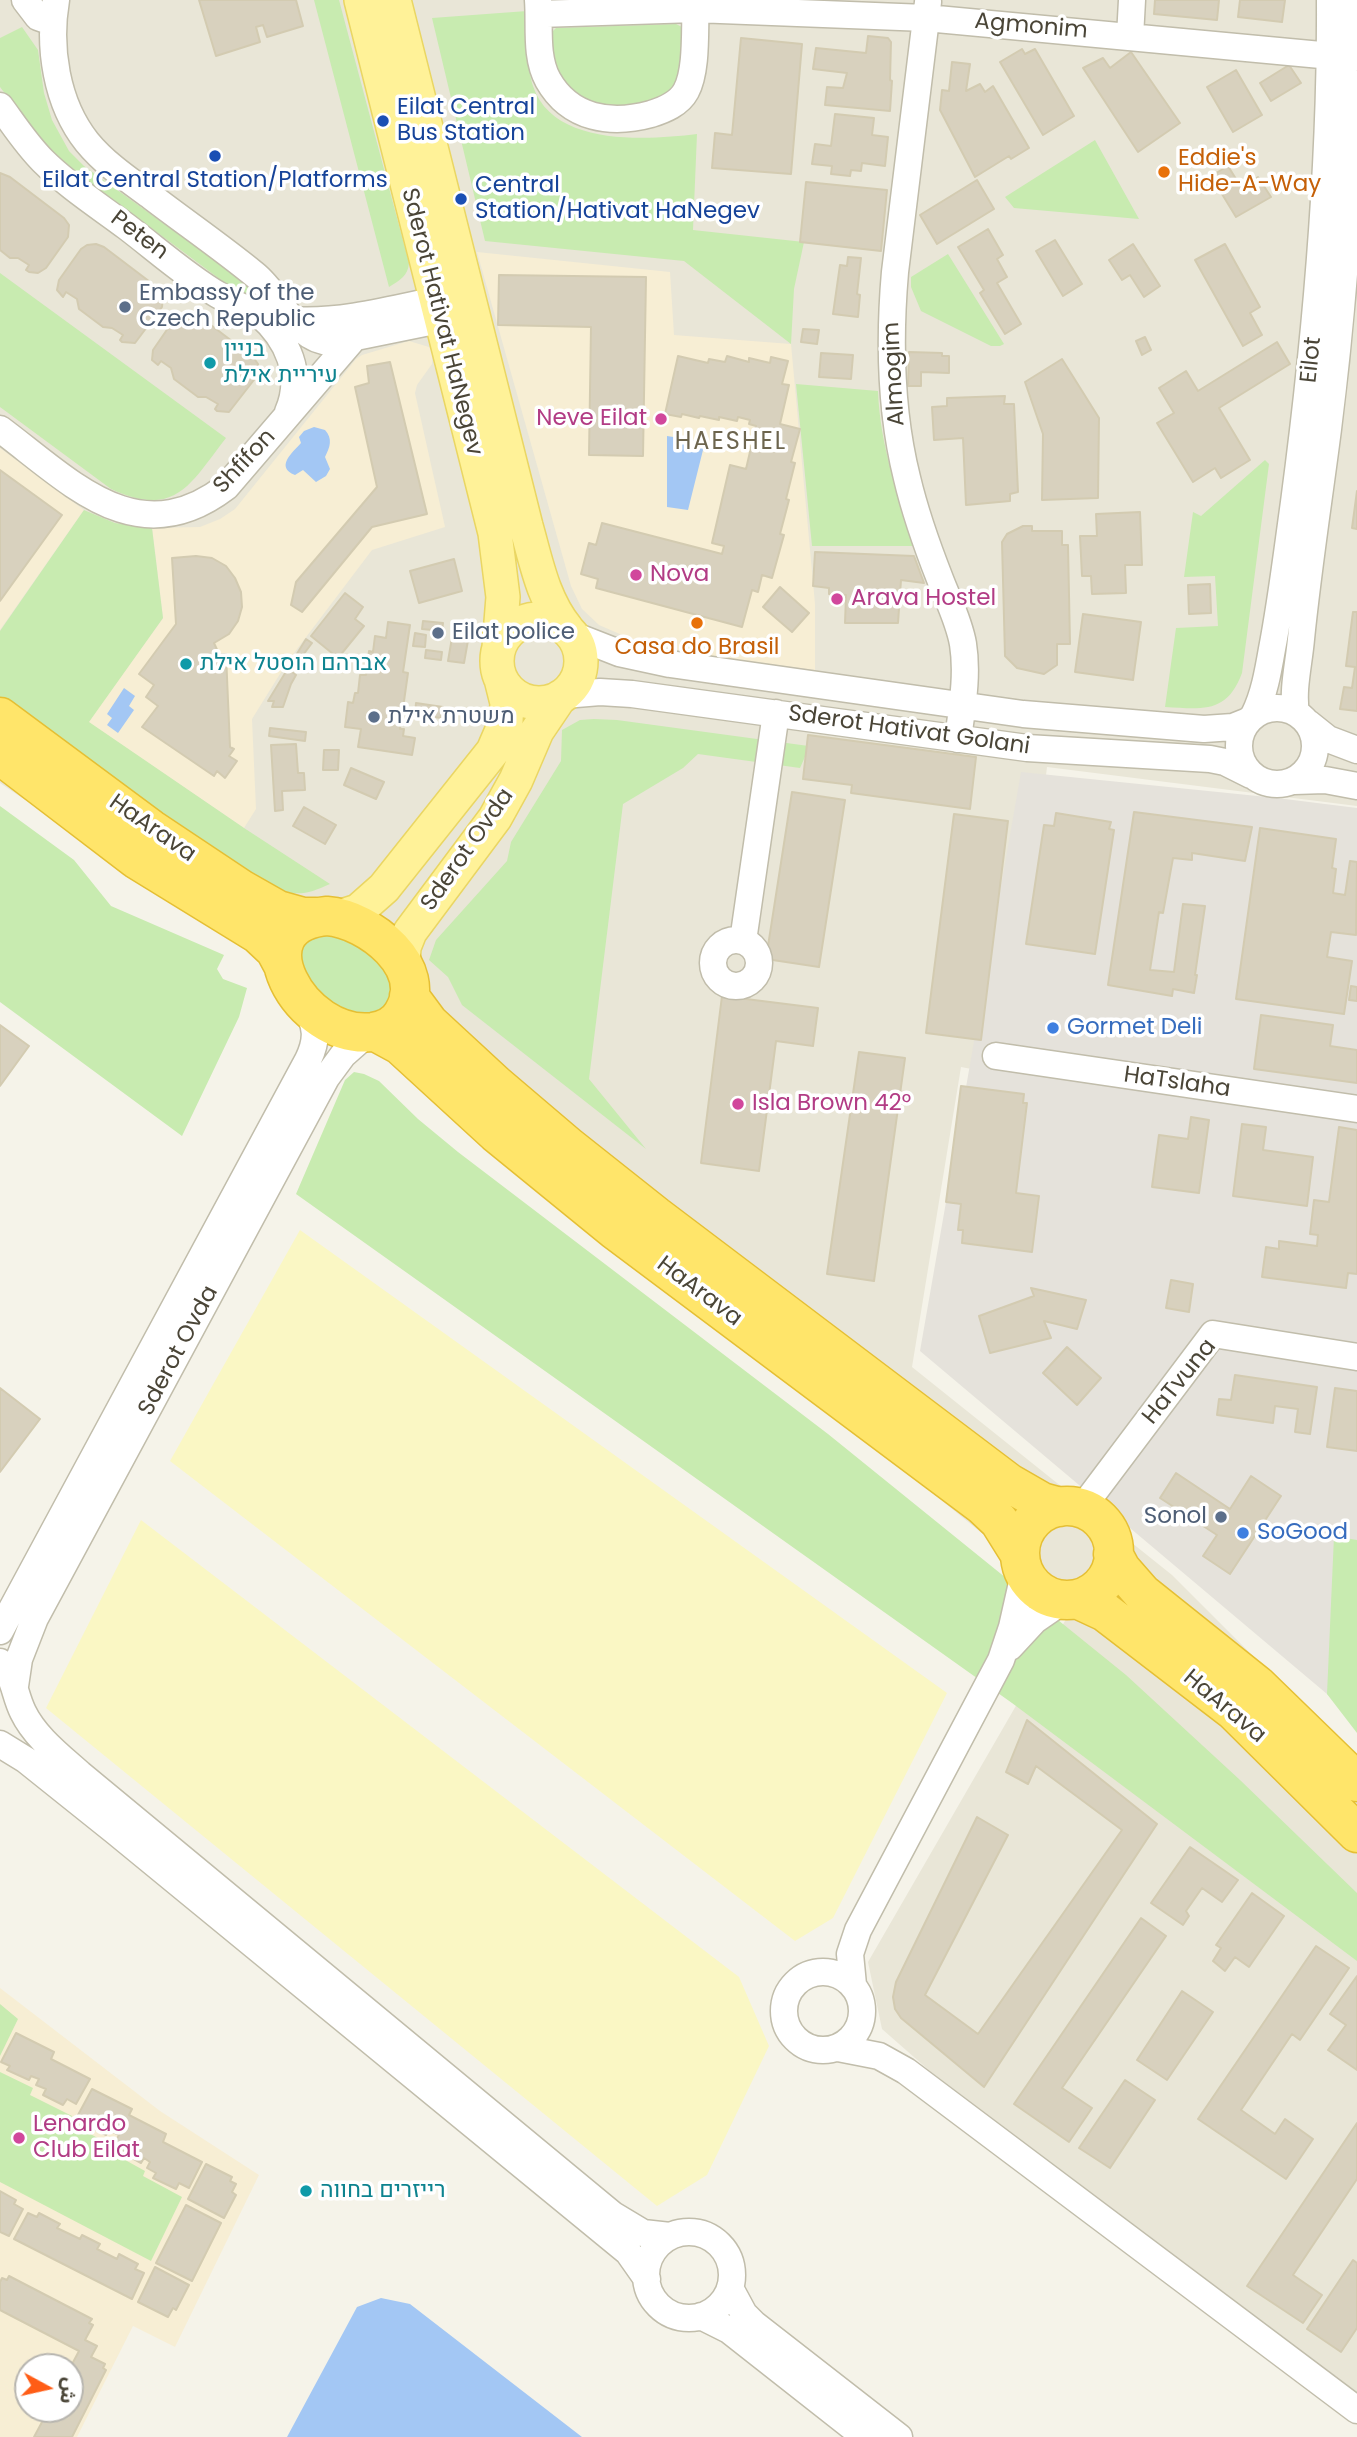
<!DOCTYPE html>
<meta charset="utf-8">
<style>
body{margin:0}
#map{position:relative;width:1357px;height:2437px;overflow:hidden;background:#f5f3e9;font-family:Poppins,"Noto Sans Arabic",sans-serif}
canvas{display:block}
.north{position:absolute;left:14px;top:2353px;width:70px;height:70px;box-sizing:border-box;background:#fff;border:2px solid #b7b5af;border-radius:50%;rotate:98deg;font-size:19px;font-weight:700;line-height:28px;text-align:center;color:#4a4537}
.north::after{content:'';display:block;margin:auto;width:24px;height:32px;background:#ff5d16;clip-path:polygon(50% 0,100% 100%,50% 72%,0 100%)}
</style>
<div id="map">
<canvas width="1357" height="2437"></canvas>
<div class="north">ش</div>
</div>
<script>
const c = document.querySelector('canvas').getContext('2d');
c.lineJoin = 'round';
function fill(path, color) { c.fillStyle = color; c.fill(path, 'evenodd'); }
function stroke(path, color, width, dash) { c.strokeStyle = color; c.lineWidth = width; c.lineCap = dash ? 'butt' : 'round'; c.setLineDash(dash || []); c.stroke(path); }
function write(font, color, halo, rows, align = 'center') {
  c.font = font + ' Poppins,Heebo,sans-serif'; c.lineWidth = 7; c.setLineDash([]); c.textBaseline = 'middle'; c.strokeStyle = halo; c.fillStyle = color; for (const [text, x, y, turn = 0] of rows) {
    c.save(); c.translate(x, y); c.rotate((+turn || 0) * Math.PI / 180); c.textAlign = isNaN(turn) ? turn : align; if (halo) c.strokeText(text, 0, 0); c.fillText(text, 0, 0); c.restore();
  }
}
fill(new Path2D(`
 M0,0H1357V806L1047,767L1009,1076L961,1067L912,1367L1172,1575L1357,1760V2392L931,2072L882,2029L868,1962L1073,1607L380,1045L264,964L255,955L0,783Z`), '#e9e6d7');
fill(new Path2D(`
 M477,252L670,272L674,335L791,344L815,604V670L693,654L629,638L599,625L582,609L571,586Z
 M409,341L429,347L433,352L432,364L417,385L415,393L445,527L372,550L288,661L252,719L256,809L244,828L88,722L163,618L152,528L200,527L220,519L235,509L356,359L362,355Z
 M0,448L84,510L0,630Z
 M0,1988L160,2111L259,2175L175,2347L133,2326L77,2437H0ZM28,2367H70V2409H28Z`), '#f7eed4');
fill(new Path2D(`
 M1021,772L1277,798L1357,808V1724L1327,1694L920,1351Z`), '#e5e2db');
fill(new Path2D(`
 M314,0H339L409,263C408,276 400,280 389,287Z
 M527,11C528,31 527,69 533,86C553,147 647,140 697,134L693,230L804,242L794,289L791,344L684,261L485,241L432,18Z
 M676,24L682,27L685,33C683,44 684,72 679,81C674,91 657,98 647,101C635,105 619,110 605,108C568,103 549,66 552,32L556,28Z
 M22,27L38,50L44,93L52,120L69,151L84,166L253,288L263,300L248,297L233,289L56,157L37,136L0,87V38Z
 M1095,140L1139,219L1014,208L1005,197Z
 M948,254L1004,344L1000,346H991L921,311L911,287V277Z
 M0,273L226,438C190,484 176,519 111,489L0,407Z
 M796,384L878,391C880,446 898,495 915,546H812Z
 M1265,460L1269,464L1242,673C1227,714 1202,709 1165,707L1176,628L1218,626L1215,576L1184,577L1193,512L1201,516Z
 M84,510L115,523L152,528L163,618L89,722L244,828L330,884C306,895 295,897 271,886L112,782L0,698V631Z
 M594,719L617,720L816,747L808,750L800,768L698,754L683,768L623,804L589,1079L646,1149L462,1005L448,977L429,960L436,940L507,861L511,842L561,761L562,730L580,720Z
 M0,806L74,860L111,906L224,955L217,969L223,979L247,988L239,1017L182,1136L0,1002Z
 M347,932L395,978L387,1013L344,1017L296,971L304,936Z
 M354,1072L364,1074L379,1081L418,1119L458,1152L828,1434L1126,1675L1240,1780L1357,1893V1961L1012,1703L296,1194L345,1080Z
 M1334,1536L1357,1540V1733L1327,1694Z
 M0,2004L18,2019L0,2056Z
 M0,2072L33,2088L30,2095L72,2116L69,2122L103,2141L100,2146L145,2171L143,2176L182,2197L151,2261L0,2182Z`), '#c8ebb0');
fill(new Path2D(`
 M300,1230L947,1693L833,1918L795,1941L170,1461Z
 M141,1520L739,1977L769,2046L707,2175L657,2206L46,1708Z`), '#faf7c4');
fill(new Path2D(`
 M314,427L325,430C333,439 330,447 325,457L330,469L326,476L316,482L303,470L295,475C275,467 292,453 301,443L299,437L304,431Z
 M667,436L705,442L688,510L667,507Z
 M124,688L135,696L129,706L134,710L118,733L107,725L112,718L107,714Z
 M381,2298L410,2304L582,2437H287L357,2307Z`), '#a3c7f4');
const building = new Path2D(`
 M199,0H296L303,26L267,37L263,25L256,27L260,42L216,56Z
 M1155,0H1219L1217,20L1154,14Z
 M1240,0H1285L1282,22L1238,17Z
 M868,36L888,38L891,42L890,80L892,81L890,111L825,105L827,87L843,88L847,73L813,69L816,48L866,53Z
 M741,38L802,44L791,174L712,168L715,133L732,135Z
 M1022,49L1025,54L1035,49L1074,116L1043,135L1000,62Z
 M1131,52L1180,123L1138,152L1083,68L1103,58L1110,68Z
 M952,62L970,64L966,91L980,84L985,92L993,86L1029,148L1011,159L1009,156L975,177L940,110L942,90L949,91Z
 M1289,65L1301,83L1271,101L1260,83Z
 M1236,70L1262,115L1233,132L1207,87Z
 M835,114L874,118L872,135L888,137L885,166L862,163L861,171L851,170L850,176L831,174L832,166L812,164L815,144L831,146Z
 M1228,166L1241,187L1258,177L1271,197L1236,217L1211,176Z
 M0,173L10,177L64,218L69,225L68,237L46,268L38,273L29,272L26,270L29,265L18,258H10L0,250Z
 M977,180L994,209L937,244L920,215Z
 M806,182L887,190L881,251L800,242Z
 M988,229L1003,255L997,259L1007,277L997,283L1021,324L1005,334L980,293L984,290L958,247Z
 M1055,240L1082,284L1063,296L1036,251Z
 M96,244L104,247L158,288L163,295L162,307L135,343L122,342L120,340L123,335L112,328L103,327L79,309L77,299L66,292L63,297L57,290L59,280L81,249L87,245Z
 M1133,244L1160,286L1144,297L1130,275L1122,280L1109,260Z
 M1225,244L1260,307L1250,313L1262,335L1243,346L1195,260Z
 M848,257L861,258L857,294L860,295L858,317L833,314L840,265L847,266Z
 M499,275L646,277L643,456L589,455L591,327L498,325Z
 M190,313L199,316L253,357L258,364L257,376L229,412L217,411L215,409L218,404L206,397H198L174,379L171,368L161,361L158,365L152,360L153,350L175,318L182,314Z
 M803,329L819,330L817,344L801,342Z
 M1145,337L1151,350L1142,355L1136,341Z
 M1277,342L1290,364L1219,408L1250,460L1221,478L1215,468L1193,482L1157,423L1174,413L1159,388L1186,371L1198,391Z
 M909,352L942,353V356H949V373L921,372V386H908Z
 M821,353L853,355L851,379L819,377Z
 M678,356L708,363L709,359L725,362L727,356L749,362V358L770,363L771,357L788,361L782,384L789,385L780,424L800,429L791,462L795,463L786,499L789,500L780,534L784,535L772,578L762,575L758,592L752,590L742,627L596,588L598,579L581,574L589,543L596,545L602,523L722,554L724,546L712,543L730,465L746,469L756,426L749,424L750,420L738,417L737,421L719,417V420L700,416L699,418L682,414L681,417L665,414Z
 M1062,359L1099,418L1098,498L1042,500L1043,434L1025,382Z
 M390,362L427,514L372,527L302,612L291,605L296,582L377,487L355,387L369,383L367,366Z
 M1005,396L1004,404H1014L1018,492L1010,494V501L966,505L963,438L934,440L932,407L947,406V398Z
 M0,470L62,515L0,601Z
 M1357,491V529L1352,528Z
 M1140,512L1142,565H1125L1126,593L1092,594L1091,576H1082L1080,536H1097L1096,514Z
 M1023,526H1032V531H1062V545H1068L1070,644H1057V665L1044,674L1017,668L1005,656L1002,542L1007,534Z
 M815,552L914,556L924,583L901,580L898,623H845L846,595L829,594V588L813,586Z
 M196,556L212,558L226,566L235,578L241,592L242,607L238,621L229,634L214,643L219,654H226L230,747L234,749L229,756L237,761L225,778L217,771L214,776L142,727L158,706L146,697L154,685L139,674L176,624L172,558Z
 M454,559L462,591L419,603L410,571Z
 M1210,584L1211,613L1189,614L1188,585Z
 M780,587L809,613L792,632L763,607Z
 M345,593L363,607L355,619L364,626L338,658L311,636Z
 M1353,612H1357V711L1340,709L1344,687L1352,688L1355,667L1346,666Z
 M1083,614L1141,622L1133,680L1075,672Z
 M423,621L443,623L442,631L422,629Z
 M388,622L410,625L403,672L408,673L400,729H404L403,736L415,738L412,755L358,747L361,729L345,727L348,702L353,703L355,693H358L360,675H366L369,651L373,652L375,636L386,638Z
 M454,626L470,629L464,663L448,661Z
 M415,633L426,635L425,647L413,646Z
 M306,639L312,643L291,671L296,675L291,684L283,707H272L274,701H268Z
 M426,650L442,652L441,660L425,658Z
 M416,703L443,707L441,718L415,714Z
 M270,728L306,732L305,741L269,736Z
 M808,735L976,757L970,809L851,793L852,785L803,779Z
 M296,744L298,773H304L305,790L282,791L283,810L275,811L271,745Z
 M324,750H339L338,770H323Z
 M351,768L384,782L376,799L344,785Z
 M792,792L845,800L819,967L766,959Z
 M304,807L336,825L325,844L293,826Z
 M1134,812L1252,827L1245,861L1192,853V860L1173,858L1163,913L1159,912L1150,970L1174,972L1183,904L1205,906L1195,975H1197L1194,993L1173,989L1172,996L1108,985Z
 M1056,813L1111,822L1109,829L1114,830L1095,954L1026,944L1044,825L1054,826Z
 M954,814L1008,821L981,1040L926,1033Z
 M1260,828L1336,839L1332,868L1336,869L1333,893L1345,895L1350,861L1357,862L1356,935L1331,932L1327,957L1352,961L1344,1014L1236,999Z
 M1351,986L1357,987V1001L1349,1000Z
 M722,996L818,1008L813,1046L776,1041L759,1171L701,1163Z
 M1261,1015L1333,1025L1330,1046L1357,1050V1083L1254,1069Z
 M0,1025L29,1046L0,1086Z
 M859,1052L905,1058L874,1281L827,1274Z
 M961,1086L1024,1094L1023,1103H1027L1016,1193L1039,1196L1032,1252L962,1243L963,1230H958L961,1204L946,1202Z
 M1191,1117L1209,1120L1199,1193L1152,1187L1159,1135L1188,1139Z
 M1242,1124L1266,1127L1263,1150L1313,1157L1307,1206L1233,1196Z
 M1339,1127L1357,1130V1274L1348,1273L1346,1288L1262,1277L1266,1247L1279,1249V1241L1317,1246L1318,1235L1310,1234L1314,1200L1329,1202Z
 M1171,1280L1193,1284L1189,1312L1166,1308Z
 M1031,1288L1086,1300L1077,1329L1044,1321L1051,1338L990,1353L979,1316L1034,1296Z
 M1067,1347L1101,1378L1077,1405L1043,1373Z
 M1235,1375L1317,1387L1310,1434L1295,1432L1298,1409L1275,1406L1273,1423L1217,1415L1219,1399L1231,1400Z
 M0,1388L40,1419L0,1472Z
 M1335,1388L1357,1391V1451L1327,1447Z
 M1176,1473L1230,1509L1251,1476L1281,1496L1230,1574L1203,1556L1217,1535L1160,1498Z
 M1027,1720L1157,1824L984,2087L901,2018L895,2009L893,1997L896,1982L977,1817L1008,1835L925,1995L978,2034L1122,1830L1036,1766L1028,1784L1006,1772Z
 M1190,1847L1238,1880L1222,1902L1202,1888L1186,1911L1189,1916L1183,1925L1151,1903Z
 M1252,1893L1284,1916L1249,1967L1235,1957L1225,1971L1213,1961L1221,1948L1216,1945Z
 M1141,1918L1166,1936L1062,2088L1092,2108L1069,2142L1014,2104Z
 M1316,1946L1349,1968L1300,2040L1292,2034L1241,2110L1275,2134L1285,2119L1313,2139L1286,2179L1198,2119Z
 M1357,1976V2070L1328,2050L1346,2025L1330,2014Z
 M1182,1991L1213,2012L1167,2080L1137,2060Z
 M16,2033L54,2052L51,2059L90,2079L76,2104L67,2099L63,2105L43,2095L46,2089L36,2085L39,2079L31,2076L29,2080L7,2070L10,2066L1,2062Z
 M1125,2080L1155,2100L1110,2168L1079,2148Z
 M92,2089L132,2109L129,2115L166,2134L163,2142L202,2162L189,2188L179,2183L176,2189L153,2178L156,2173L147,2168L150,2162L144,2158L141,2163L121,2152L123,2148L114,2144L119,2135L109,2130L106,2135L86,2125L88,2120L78,2115Z
 M1357,2123V2179L1293,2275L1322,2295L1303,2323L1247,2286Z
 M206,2164L232,2177L230,2181L236,2184L232,2192L236,2195L224,2218L188,2199Z
 M0,2191L16,2200L14,2204L23,2209L9,2236L0,2232Z
 M186,2205L221,2223L192,2281L156,2263Z
 M28,2213L37,2217L39,2213L60,2224L57,2228L80,2239L82,2235L100,2244L97,2249L117,2259L119,2254L138,2264L135,2269L144,2273L132,2299L14,2239Z
 M1353,2260L1357,2263V2328L1341,2352L1307,2329Z
 M155,2267L189,2285L176,2310L173,2308L168,2317L138,2302Z
 M9,2276L92,2319L89,2323L93,2325L85,2340L97,2346L91,2357L105,2364L103,2368L106,2370L72,2437H34L49,2409H70V2368L79,2351L0,2310V2282L2,2278L7,2280Z`);
fill(building, '#d8d1be');
stroke(building, '#d3cbb1', 2);
const minor = new Path2D(`
 M25,0L38,17L52,22
 M56,0C48,47 56,103 87,142C105,164 129,180 152,197C186,223 221,247 254,274C281,295 294,340 331,342L459,316
 M538,0C540,25 535,57 548,80C570,119 611,125 651,114C664,110 679,104 686,91C698,69 694,25 696,0
 M928,2L895,272C889,341 890,410 907,478C915,512 927,546 940,579C948,600 959,621 963,644C968,675 962,708 958,739
 M539,14L695,9L926,18L1353,58
 M1130,37L1132,0
 M0,106C14,125 26,144 43,161C68,186 99,206 127,227C177,265 227,315 292,320C344,324 404,306 456,296
 M259,314C288,339 304,375 288,412
 M0,429C71,482 137,555 226,487L353,339
 M573,635L619,653L670,664L1023,714L1204,729L1233,727L1248,721
 M564,695L600,692L632,694L1027,748L1210,759L1225,762L1251,775
 M1239 746a38 38 0 1 1 76 0a38 38 0 1 1-76 0Z
 M1296,713C1292,690 1299,663 1301,639C1308,569 1319,499 1328,429C1346,287 1355,143 1354,0
 M1254,715C1264,695 1268,672 1272,649C1279,613 1284,576 1289,539C1314,360 1331,181 1330,0
 M1308,723L1328,739L1357,750
 M1294,781L1325,780L1357,786
 M713 963a23 23 0 1 1 46 0a23 23 0 1 1-46 0Z
 M743,941L776,713
 M996,1056L1357,1109
 M1082,1508L1213,1334L1357,1357
 M0,1631L308,1060C318,1039 317,1026 305,1006
 M1010,1647L1035,1620L1064,1600
 M0,1662C15,1677 14,1694 23,1712C35,1737 60,1756 80,1774L613,2215L643,2233L670,2236
 M15,1686L19,1659L35,1618L326,1078L343,1055L369,1032
 M0,1744L26,1760L116,1832L628,2252L647,2279
 M784 2011a39 39 0 1 1 78 0a39 39 0 1 1-78 0Z
 M853,1985L850,1954L858,1930L1001,1660L1012,1627L1024,1574
 M838,2048L879,2056L906,2071L1357,2410
 M646 2275a43 43 0 1 1 86 0a43 43 0 1 1-86 0Z
 M730,2288L744,2314L754,2324L899,2437
 M701,2316L729,2330L865,2437`);
const major = new Path2D(`
 M361,0L495,533L503,597L499,647
 M394,0L526,526C536,561 543,600 567,629
 M497 661a42 42 0 1 1 84 0a42 42 0 1 1-84 0Z
 M339,917L358,911L384,888L493,751L506,721L507,703L501,679
 M403,967L404,947L410,932L495,818L516,780L537,731L560,697`);
const highway = new Path2D(`
 M0,717L151,829L241,889L278,910L303,917H316
 M0,755L136,859L258,934L275,950L282,963
 M327,916C369,919 431,968 403,1013C397,1024 385,1030 373,1032C300,1041 236,924 327,916Z
 M409,996L429,1023L495,1084L569,1147L656,1216L1009,1483L1042,1502L1060,1507
 M376,1032L400,1045L496,1133L615,1230L982,1505L999,1521L1019,1553
 M1020 1553a47 47 0 1 1 94 0a47 47 0 1 1-94 0Z
 M1113,1554L1121,1569L1142,1593L1257,1685L1357,1782
 M1077,1599L1105,1612L1234,1711L1357,1833`);
stroke(minor, '#c1bdab', 29);
stroke(major, '#ead663', 36);
stroke(highway, '#e5bf34', 41);
stroke(minor, '#fff', 26);
stroke(major, '#fff298', 33);
stroke(highway, '#ffe56a', 38);
for (const [x, y, r, color] of [
 [383,121,7,"#1a4fb4"],
 [215,156,7,"#1a4fb4"],
 [1164,172,7,"#e8710a"],
 [461,199,7,"#1a4fb4"],
 [125,307,7,"#5c6f8a"],
 [210,363,7,"#0f9aa8"],
 [661,419,7,"#d1479c"],
 [636,575,7,"#d1479c"],
 [837,599,7,"#d1479c"],
 [697,623,7,"#e8710a"],
 [438,633,7,"#5c6f8a"],
 [186,664,7,"#0f9aa8"],
 [374,717,7,"#5c6f8a"],
 [1053,1028,7,"#3f7fe0"],
 [738,1104,7,"#d1479c"],
 [1221,1517,7,"#5c6f8a"],
 [1243,1533,7,"#3f7fe0"],
 [19,2138,7,"#d1479c"],
 [306,2191,7,"#0f9aa8"]
]) { const dot = new Path2D(); dot.arc(x, y, r, 0, 2 * Math.PI); c.fillStyle = color; c.fill(dot); stroke(dot, '#fff', 2.5); }
write('23px', '#4a4537', '#fff', [
 ["Agmonim",1031,27,5],
 ["Peten",139,236,37],
 ["Sderot Hativat HaNegev",441,322,76],
 ["Eilot",1312,360,-84],
 ["Almogim",895,374,-93],
 ["Shfifon",245,462,-47],
 ["Sderot Hativat Golani",909,731,8],
 ["HaArava",152,829,35],
 ["Sderot Ovda",468,850,-55],
 ["HaTslaha",1177,1083,8],
 ["HaArava",699,1292,37],
 ["Sderot Ovda",179,1351,-62],
 ["HaTvuna",1180,1382,-51],
 ["HaArava",1224,1707,40]
]);
write('23px', '#164399', '#fff', [
 ["Eilat Central",397,108],
 ["Bus Station",397,134],
 ["Eilat Central Station/Platforms",215,181,"center"],
 ["Central",475,186],
 ["Station/Hativat HaNegev",475,212]
], 'left');
write('23px', '#c56008', '#fff', [
 ["Eddie's",1178,159],
 ["Hide-A-Way",1178,185],
 ["Casa do Brasil",697,648,"center"]
], 'left');
write('23px', '#4e5e75', '#fff', [
 ["Embassy of the",139,294],
 ["Czech Republic",139,320],
 ["Eilat police",452,633],
 ["משטרת אילת",388,717],
 ["Sonol",1207,1517,"right"]
], 'left');
write('23px', '#0d838f', '#fff', [
 ["בניין",224,350],
 ["עיריית אילת",224,376],
 ["אברהם הוסטל אילת",200,664],
 ["רייזרים בחווה",320,2191]
], 'left');
write('23px', '#b23c85', '#fff', [
 ["Neve Eilat",647,419,"right"],
 ["Nova",650,575],
 ["Arava Hostel",851,599],
 ["Isla Brown 42°",752,1104],
 ["Lenardo",33,2125],
 ["Club Eilat",33,2151]
], 'left');
write('23px', '#366cbe', '#fff', [
 ["Gormet Deli",1067,1028],
 ["SoGood",1257,1533]
], 'left');
c.letterSpacing = '2px';
write('24px', '#6d654e', '#fff', [
 ["HAESHEL",731,443]
]);
c.letterSpacing = '0px';
</script>
